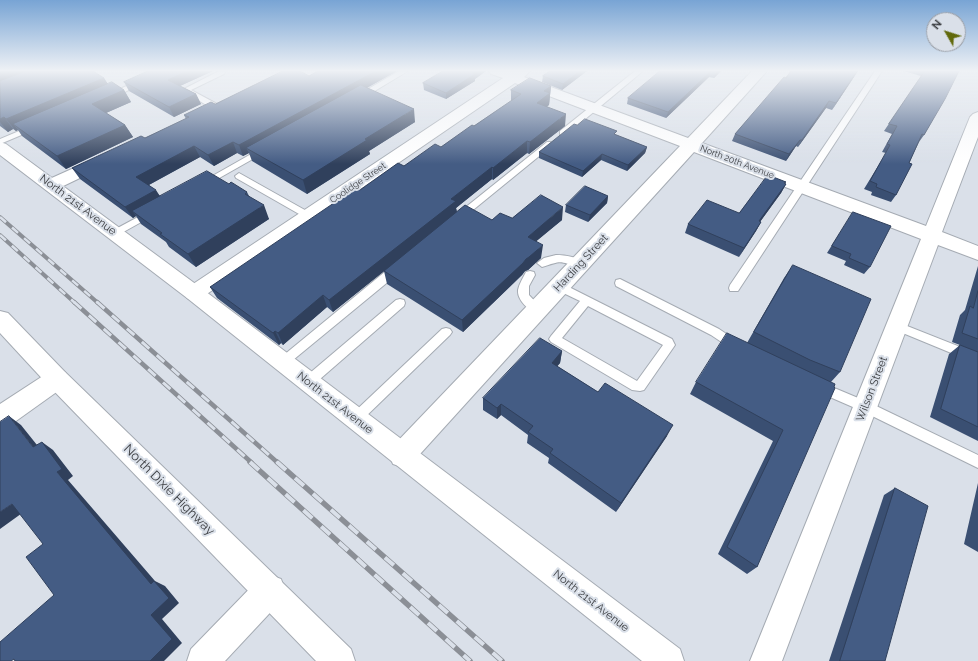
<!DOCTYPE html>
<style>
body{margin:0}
#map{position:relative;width:978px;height:661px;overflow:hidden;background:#dae0e9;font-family:Raleway,sans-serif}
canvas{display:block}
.north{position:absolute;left:926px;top:12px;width:40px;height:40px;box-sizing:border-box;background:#dae0e9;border:1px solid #9a9ea5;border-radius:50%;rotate:309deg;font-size:11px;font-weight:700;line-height:16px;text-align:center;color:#3a3c40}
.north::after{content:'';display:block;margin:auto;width:14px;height:18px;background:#61690c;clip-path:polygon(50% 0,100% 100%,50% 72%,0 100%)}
</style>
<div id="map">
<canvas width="978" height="661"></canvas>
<div class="north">N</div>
</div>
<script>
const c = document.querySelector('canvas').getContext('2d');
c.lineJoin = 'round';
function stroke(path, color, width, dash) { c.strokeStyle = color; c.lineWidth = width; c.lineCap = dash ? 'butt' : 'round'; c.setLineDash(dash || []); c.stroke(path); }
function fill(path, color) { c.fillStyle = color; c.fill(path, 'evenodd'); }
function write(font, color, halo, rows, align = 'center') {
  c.font = font + ' Raleway,sans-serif'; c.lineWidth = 4; c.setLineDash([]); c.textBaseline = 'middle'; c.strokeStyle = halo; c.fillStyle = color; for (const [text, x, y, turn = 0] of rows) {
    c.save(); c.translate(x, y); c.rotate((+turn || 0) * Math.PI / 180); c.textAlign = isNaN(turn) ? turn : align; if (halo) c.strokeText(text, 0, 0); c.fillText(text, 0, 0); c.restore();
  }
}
const service = new Path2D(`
 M159,71H169L114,97H108L107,95Z
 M219,71H226L224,74L191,90L217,104V108H211L182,90Z
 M399,71H408L363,98H360L356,96Z
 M635,71H643L566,135H560V131Z
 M875,71H882L738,291H730L729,288L730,285Z
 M31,126H37L38,128L0,144V139Z
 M547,142H550L554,144L462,219H456L454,217L456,215Z
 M260,149H263L267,151L207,185L204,186L200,183Z
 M239,173L312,214L314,216L312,218H306L236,178L235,176Z
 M151,210L154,211L156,213L154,215L118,235H112L110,233L112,231Z
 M556,255C565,255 580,257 585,264L580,268C559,261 563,260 542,267L537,263L544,258Z
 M396,265L400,266L401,269L400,272L287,365L283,367L279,365L277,362L279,359L392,266Z
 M530,271L534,272L535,275L529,286V295L543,310L542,313L538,314C529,311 517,300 518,290C519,284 523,278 526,272Z
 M620,279L719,329L740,343L742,346L740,349L736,351L732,349L711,335L616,286L615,283L616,280Z
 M559,282L672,339L675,345L673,348L644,390L640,391L632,390L551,342L549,339L551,336L580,301L555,289L554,286L555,283ZM588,306L663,345L637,381L562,338Z
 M400,299L404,300L405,303L404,306L312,386L308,387L304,386L302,382L304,378L396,300Z
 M897,322L978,354V364L893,329L892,326L893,323Z
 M446,328L450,329L452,332L450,335L359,423L355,425L351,423L349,419L351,415L442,329Z
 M820,382L870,403L978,455V468L862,411L816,391L814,387L816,383Z`);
const minor = new Path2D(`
 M489,71H530L524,77L688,138L752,71H767L702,143L926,226L970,117L973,114L978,112V137L942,232L978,246V260L938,245L782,661H750L921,239L694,152L411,464L402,467L393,464L389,455L393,446L680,146L515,83L201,298L194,301L187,298L184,293L187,288L503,78L491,74Z
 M103,155L109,156L111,160L109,164L57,189L51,190L45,189L42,185L45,181Z
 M57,369L65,372L69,379L65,386L9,426L0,429V404L49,372Z
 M270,575L281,579L285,590L281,601L225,661H187L191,649L259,579Z`);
const primary = new Path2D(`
 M0,142L6,144L201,288L680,649L684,661H642L187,298L0,155Z
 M0,311L8,313L65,372L351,649L355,661H316L49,386L0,333Z`);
stroke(service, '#a5abb3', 2);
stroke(minor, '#a5abb3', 2);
stroke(primary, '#a5abb3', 2);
fill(service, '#fff');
fill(minor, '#fff');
fill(primary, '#fff');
const railFar2 = new Path2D(`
 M0,217L98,303
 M0,235L75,303`);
const railFar1 = new Path2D(`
 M74,302L252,463
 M97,302L278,463`);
const rail = new Path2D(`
 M250,462L470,661
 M277,462L502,661`);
stroke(railFar2, '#8b8f96', 4);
stroke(railFar1, '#8b8f96', 4.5);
stroke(rail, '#8b8f96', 5.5);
stroke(railFar2, '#dae0e9', 2.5, [8]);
stroke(railFar1, '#dae0e9', 3, [10]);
stroke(rail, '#dae0e9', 4, [12]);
fill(new Path2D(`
 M0,71L104,78L108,84L124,90L131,102L106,113L125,125L133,137L66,169L22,136L18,130L16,131L13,129L8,132L0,126Z
 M148,71H213L180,86L196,94L201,104L174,117L129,91L124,82Z
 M318,71H397L367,88L415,122L369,151L370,154L307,194L252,161L249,153L243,156L237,153L214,166L200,157L149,185L160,196L229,184L247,192L249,196L269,219L196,267L169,247L166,242L141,224L136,216L133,218L80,179L72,168L145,138L186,119L184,115L215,104L309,76Z
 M443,71H486L475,79V81L446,99L424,90L423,83Z
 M550,71H587L562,90L542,82L543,76Z
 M660,71H721L714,78L709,77L666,118L627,104L628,98Z
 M791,71H858L832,110L826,108L798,147L796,146L786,161L732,141L735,134Z
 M903,71H959L924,135L919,142L909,163L896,195L891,202L871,195L872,192L864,189L886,153L882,152L892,134L884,131L921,76Z
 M551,86L549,105L547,106L565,126L529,154L527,153L493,180L492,179L456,208L457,212L492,220L512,218L562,220L536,241L541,258L528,270L525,271L522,275L463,332L387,284L384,271L333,312L327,307L283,345L281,343L279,345L217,298L210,287L360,190L404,166L441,147L474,126L511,101V90Z
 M577,125L616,135L647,147L645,153L627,171L601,160L582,177L539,158V152Z
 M785,184H786L781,193L760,222H761L756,231L739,257L685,233L688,224L739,213Z
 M608,196L607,203L588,222L565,212L566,205Z
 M853,212L870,267L864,274L844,265L846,261L827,253Z
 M793,265L840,372L831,382L757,567L747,574L718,554L773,441L690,394L696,382L747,343L784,278Z
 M978,266V441L930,417L949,354L960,345L952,342L960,315L965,310Z
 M562,351L560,363L557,366L667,436L616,512L548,463L549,458L527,443L528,435L501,415L497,419L483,410V398Z
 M978,483V552L964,544Z
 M895,488L885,661H829L884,495Z`), '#3a4f72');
fill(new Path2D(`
 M0,71H31L0,83Z
 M187,71H213L173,89L168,80Z
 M376,71H397L252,151L246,148L249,153L243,156L239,145Z
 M476,71H486L475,79V81L446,99V93Z
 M580,71H587L562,90L563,84Z
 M711,71L709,77L666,118L668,112Z
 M716,71H721L714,78L716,72Z
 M857,71H858L832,110L836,103Z
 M104,78L111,90L13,124L18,130L16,131L6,119Z
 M551,86L549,105L536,114L537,103L544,91Z
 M124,90L131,102L99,116L92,104Z
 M196,94L201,104L174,117L169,107Z
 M829,101L826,108L798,147L802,140Z
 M414,109L415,122L369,151L370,154L307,194L303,180L365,139Z
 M566,114L565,126L529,154L530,142Z
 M4,117L13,129L8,132L0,122V119Z
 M125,125L133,137L66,169L57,156Z
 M800,140L786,161L789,154Z
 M527,141V153L493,180V168Z
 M233,142L237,153L214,166L208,155Z
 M194,146L200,157L143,188L136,177Z
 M647,147L645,153L627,171L628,165Z
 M602,154L601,160L582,177L583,171Z
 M492,167V179L456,208L457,213L333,312L329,300L451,199Z
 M786,184L781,193L754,230L759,221Z
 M156,190L163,201L132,211L136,216L133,218L125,207Z
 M608,196L607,203L588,222L590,215Z
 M264,205L269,219L196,267L188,254Z
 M563,207L562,220L527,249L528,237Z
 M761,222L756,231L739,257L744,248Z
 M543,245L541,258L528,270L525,271L522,275L463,332L462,320L526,259Z
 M323,295L327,307L283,345L278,333Z
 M275,331L281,343L279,345L273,333Z
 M562,351L560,363L550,375L552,363Z
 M501,404V415L497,419V408Z
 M9,416L21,425L45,455L33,447Z
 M673,425L667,436L616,512L621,503Z
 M42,442L53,450L73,476L68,480L155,581L165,586L179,603L162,619L182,643L164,661H150L151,615L57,472Z
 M12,504L25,511L0,529V512Z`), '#30405c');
const building = new Path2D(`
 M26,71H93L104,78L6,119L4,117L0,119V81Z
 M148,71H187L168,80L196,94L169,107L124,82Z
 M283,71H300L309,76L318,71H376L239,145L233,142L208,155L194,146L136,177L156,190L125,207L72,168L141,136L145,138L189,117L184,115L211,102L215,104Z
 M443,71H476L473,73L475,74L446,93L423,83Z
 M550,71H580L563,84L543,76Z
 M660,71H711L668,112L628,98Z
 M791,71H857L836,103L829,101L802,140H800L789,154L735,134L784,77L786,78Z
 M925,71H959L945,99L924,135L922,134L909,163L912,164L896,195L876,187L877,184L870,181L890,145L887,144L897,126L889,124Z
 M530,78L551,86L544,91L550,93L537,103L566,114L530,142L527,141L493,168L492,167L451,199L456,201L329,300L323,295L278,333L275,331L273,333L210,287L356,188L360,190L398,163L404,166L435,144L441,147L472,125L474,126L521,94L511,90Z
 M112,82L124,90L92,104L125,125L57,156L13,124Z
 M361,85L414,109L365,139L367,140L303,180L246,148Z
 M585,119L617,131L614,134L647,147L628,165L602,154L583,171L539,152L574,124L577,125Z
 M207,171L229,184L231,182L247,192L245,194L264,205L188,254L160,234L162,233L132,211Z
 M768,175L786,182L784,183L786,184L759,221L761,222L744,248L688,224L707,200L739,213Z
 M585,186L608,196L590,215L566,205Z
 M541,195L563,207L528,237L543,245L529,257L526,259L523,263L462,320L384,271L465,205L492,220L500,213L512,218Z
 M853,212L891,226L870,267L849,258L851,254L832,246Z
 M793,265L871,299L840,372L810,360L754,332Z
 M978,291V339L962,333L970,306L973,308Z
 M727,333L835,384L834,387L835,388L757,567L727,547L783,430L696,382Z
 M540,338L562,351L552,363L598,392L605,383L673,425L621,503L550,453L553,449L528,432L533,426L501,404L497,408L483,398Z
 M960,345L978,352V427L941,409Z
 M9,416L33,447L42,442L62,469L57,472L151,584L154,581L169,598L151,615L172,639L150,661H15L14,659L11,661H0V642L54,595L26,557L43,544L12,504L0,512V422Z
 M895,488L928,506L885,661H840Z`);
fill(building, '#445c84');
stroke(building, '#30405c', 1);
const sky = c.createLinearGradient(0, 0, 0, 164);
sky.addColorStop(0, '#78a4d4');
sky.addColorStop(0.43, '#eef1f5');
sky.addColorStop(1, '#eef1f500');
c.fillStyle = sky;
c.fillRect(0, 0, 978, 164);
write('9px', '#3a3c40', '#dae0e9', [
 ["North 20th Avenue",737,162,21],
 ["Coolidge Street",358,183,-34]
]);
write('11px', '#3a3c40', '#dae0e9', [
 ["North 21st Avenue",78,205,37],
 ["Harding Street",581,263,-47],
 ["Wilson Street",872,389,-69],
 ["North 21st Avenue",335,403,38],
 ["North 21st Avenue",591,601,38]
]);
write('13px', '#3a3c40', '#dae0e9', [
 ["North Dixie Highway",169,490,45]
]);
</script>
